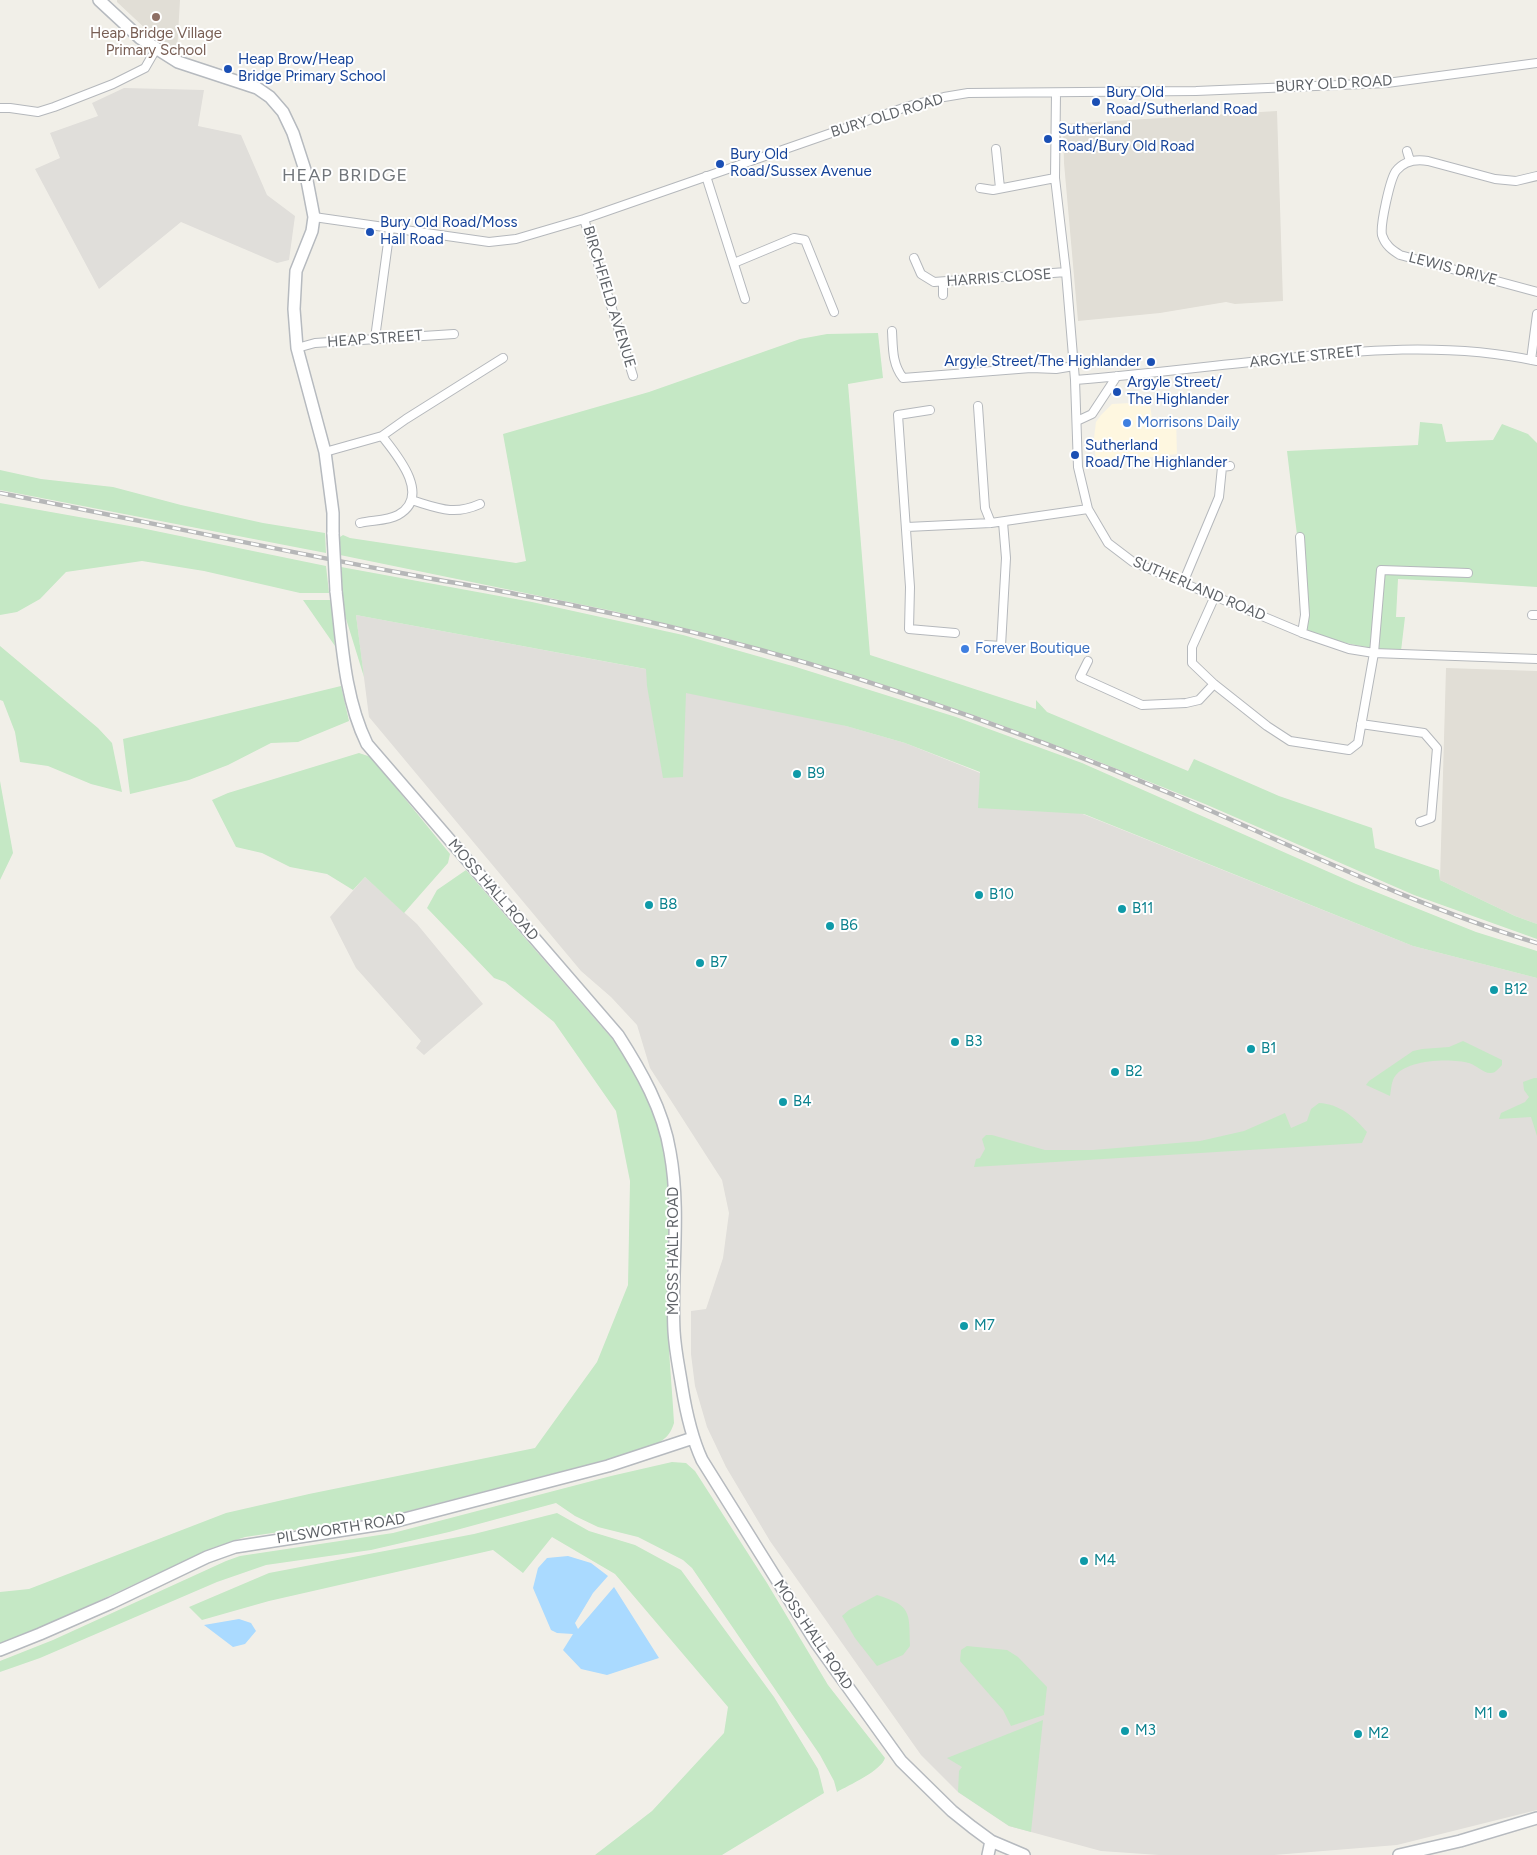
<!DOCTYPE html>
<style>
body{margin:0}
canvas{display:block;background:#f1efe8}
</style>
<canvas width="1537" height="1855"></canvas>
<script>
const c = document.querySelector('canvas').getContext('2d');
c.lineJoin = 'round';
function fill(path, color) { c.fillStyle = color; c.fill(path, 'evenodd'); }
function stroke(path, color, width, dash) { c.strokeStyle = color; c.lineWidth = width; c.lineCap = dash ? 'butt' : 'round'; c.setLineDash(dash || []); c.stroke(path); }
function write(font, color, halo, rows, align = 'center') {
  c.font = font + ' Figtree,sans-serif'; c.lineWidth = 4; c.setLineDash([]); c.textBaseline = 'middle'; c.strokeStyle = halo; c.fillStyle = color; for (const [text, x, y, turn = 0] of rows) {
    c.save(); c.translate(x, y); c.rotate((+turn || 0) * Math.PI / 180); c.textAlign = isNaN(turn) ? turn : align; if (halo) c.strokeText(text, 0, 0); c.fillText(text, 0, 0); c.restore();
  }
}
fill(new Path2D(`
 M1150,402L1152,421L1176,419L1177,454L1096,464L1094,438L1096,422L1101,415L1112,404Z`), '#fef7e0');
fill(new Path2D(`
 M124,88L204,90L198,126L241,135L267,195L295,216L289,260L277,263L181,222L99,289L35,169L60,158L50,133L98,116L92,103Z
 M356,615L656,671L905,743L1413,946L1537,978V1810L1397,1845L1274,1855H1159L1101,1851L1009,1826L958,1792L921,1755L770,1541L726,1467L707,1427L695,1386L691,1354V1311L706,1309L723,1258L729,1213L722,1180L650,1068L637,1025L611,997L581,971L369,717Z
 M365,877L417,924L483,1004L424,1055L416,1048L421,1041L356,968L330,917Z`), '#e0deda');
fill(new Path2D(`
 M117,0H180L177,51L149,32L117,2Z
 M1277,111L1283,301L1235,304L1226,302L1160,313L1078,321L1064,163L1063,124Z
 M1446,668L1537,671V924L1515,916L1440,880Z`), '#e1ded6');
fill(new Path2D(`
 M878,333L883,378L848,384L870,655L1036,709V700L1047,712L1188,771L1194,759L1279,796L1372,828L1375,848L1439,870L1440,880L1515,916L1537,924V939L1414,895L1205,804L1087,757L982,718L860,677L725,638L613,611L340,555V537L343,535L350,538L516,563L526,561L503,434L649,392L800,339L827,334Z
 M1420,422L1442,424L1446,442L1493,440L1502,424L1528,434L1537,443V587L1461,582L1398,579L1396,617H1405L1401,651C1366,648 1333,642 1300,629L1302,616L1297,535L1287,451L1418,445Z
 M0,470L41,479L113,487L181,505L263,523L325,533L326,553L0,490Z
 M0,503L141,528L326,566L329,593H300L204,571L142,561L66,572L40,599L17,612L0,615Z
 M341,567L532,602L683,635L796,667L956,717L1082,763L1356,884L1476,932L1537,951V978L1413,946L1084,814L978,808L980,772L905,743L846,726L686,693L683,777L663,778L647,686L646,669L356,615L364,677L343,609Z
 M303,600H331L335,646Z
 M0,646L98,728L112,743L122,792L91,784L48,766L20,762L15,732L3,701L0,700Z
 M341,686L349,721L298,742L271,743L228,765L189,780L130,794L123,739Z
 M359,753L371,757L450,854L448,863L404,913L365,877L353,890L327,874L290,867L262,853L236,847L212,800L228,793Z
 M0,781L13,853L0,880Z
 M466,870L621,1049C637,1076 653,1104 662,1135C677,1188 668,1247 668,1302C667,1342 672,1383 674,1423C669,1440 658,1443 644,1450L389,1516L245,1537L212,1548L47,1625L0,1644V1592L29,1589L226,1513L309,1494L535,1448L597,1362L628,1285L630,1181L616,1111L554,1022L505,982L494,978L427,908L437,890Z
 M1463,1041L1502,1060V1065C1499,1068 1495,1074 1490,1073C1483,1073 1476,1065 1469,1063C1451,1058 1401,1059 1393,1080C1391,1085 1391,1091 1390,1096L1366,1085L1369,1081L1413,1051L1422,1049L1449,1047Z
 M1534,1078H1537V1136L1531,1117L1499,1119L1501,1113L1525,1102L1529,1097L1524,1090L1523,1082Z
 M1319,1103C1340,1104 1354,1117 1367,1132L1362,1143L974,1167L976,1159L980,1158L985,1149L982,1139L986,1135H992L1045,1150H1093L1200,1141L1244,1131L1285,1113L1291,1128L1307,1121L1311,1109Z
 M672,1462L686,1463L695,1471L767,1583L828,1685L885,1758C881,1771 849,1785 837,1792L834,1781L820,1755L692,1568L683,1560L638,1537L598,1527L575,1516L556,1503L449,1532L371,1550L266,1565L217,1582L40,1658L0,1672V1661L53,1640L226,1561L240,1556L393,1533L611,1476Z
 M557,1513L589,1531L635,1545L681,1570L774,1697L818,1769L824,1793L722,1855H595L652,1811L724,1733L728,1707L615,1574L552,1537L523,1573L493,1550L269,1601L202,1620L189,1607L269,1573L474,1534Z
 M877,1595C912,1606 909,1612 910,1646L903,1655L877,1666L855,1638L842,1616L849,1610Z
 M967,1646L1007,1650L1018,1657L1047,1687L1044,1715L1011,1726L1003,1710L960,1661L961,1650Z
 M1043,1720L1031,1832L1009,1826L958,1792L959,1771L962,1767L947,1758Z`), '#c5e8c5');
fill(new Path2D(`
 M568,1556L591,1563L608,1576L593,1593L575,1623L578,1629L614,1587L659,1658L607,1675L581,1669L563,1650L573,1634L557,1633L551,1630L533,1588L538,1568L547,1558Z
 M239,1619L251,1623L256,1631L245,1644L233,1647L204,1625Z`), '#aadaff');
const street = new Path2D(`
 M1056,93L1055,178L1066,272L1075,380L1078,467L1088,509L1108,543L1133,562L1305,634L1349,649L1374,653L1537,659
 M0,108H10L38,112L54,107L113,84L145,68L156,49
 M996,149L1000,188
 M1407,151L1410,161
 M706,176L745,299
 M1537,176L1516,181L1495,179L1428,161C1416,159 1404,161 1396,171C1390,179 1380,225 1382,235C1385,245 1392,250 1400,255L1537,292
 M980,188L993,190L1055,178
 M314,217L489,242L516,239L584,219L909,106L944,97L968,93L1196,91L1387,83L1537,63
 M584,219L633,376
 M914,258L921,274L934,282L1066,272
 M734,263L794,238L805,240L834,312
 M943,295V282
 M892,331C893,348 892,364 903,378L1031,368L1056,369L1074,366
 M375,338L390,228
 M297,348L315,343L454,334
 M1531,360L1537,314
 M1075,380C1139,375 1203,367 1268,360C1357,350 1448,342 1537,361
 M978,406L985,508L991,523
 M930,410L898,415L910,587L909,629L955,633
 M1077,421L1092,414L1117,376
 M325,452L382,436L406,419L503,358
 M411,500C438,508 453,516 480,504
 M360,523C372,520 387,521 398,515C432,496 397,455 382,436
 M907,527L991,523L1088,509
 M1300,537L1305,615L1302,633
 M1183,583L1219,497L1222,467L1230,466
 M1215,596L1192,647V663L1214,684L1267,726L1290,741L1349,750L1358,743L1374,653L1381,570L1468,573
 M1532,615H1537
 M986,645L1001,646L1006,558L1003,522
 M1088,661L1080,677L1142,705L1186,703L1199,700L1214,684
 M1361,724L1424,733L1437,748L1431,818L1420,822`);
const secondary = new Path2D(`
 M99,0L140,38L178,62L257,88L270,97L283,112L293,133L305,170L314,217L312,231L296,271L294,309L297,348L325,452L333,513V534
 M336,591C342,642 344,697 367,744L618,1035C641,1071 663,1109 670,1152C681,1212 671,1271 674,1331C675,1350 679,1368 682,1387C686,1412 691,1436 702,1460L817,1644L901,1761L952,1811L972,1827L991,1841L1024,1855
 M0,1650L40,1634L111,1603L207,1557L235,1547L389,1523L608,1466L693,1438
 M988,1855L991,1841
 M1399,1855L1460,1841L1537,1818`);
stroke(street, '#b5b8bc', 10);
stroke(secondary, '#b6babf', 14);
stroke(street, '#fff', 8);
stroke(secondary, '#fff', 11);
const rail = new Path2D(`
 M0,493C132,519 264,547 396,572C436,580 476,586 515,594C645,618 774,650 899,692C996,724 1092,760 1186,800C1302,850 1415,906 1537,943`);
stroke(rail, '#b6b7b8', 4.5);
stroke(rail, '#fff', 2.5, [8]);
const secondaryBridge = new Path2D(`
 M333,534L336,591`);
stroke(secondaryBridge, '#b6babf', 14, []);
stroke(secondaryBridge, '#fff', 11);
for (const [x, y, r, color] of [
 [156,17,5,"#8d6e63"],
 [228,69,5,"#1a4fb4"],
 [1096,102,5,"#1a4fb4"],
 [1048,139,5,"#1a4fb4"],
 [720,164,5,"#1a4fb4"],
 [370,232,5,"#1a4fb4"],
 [1151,362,5,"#1a4fb4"],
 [1117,392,5,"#1a4fb4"],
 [1127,423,5,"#3f7fe0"],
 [1075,455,5,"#1a4fb4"],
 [965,649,5,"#3f7fe0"],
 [797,774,5,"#0f9aa8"],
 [979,895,5,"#0f9aa8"],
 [649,905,5,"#0f9aa8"],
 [1122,909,5,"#0f9aa8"],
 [830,926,5,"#0f9aa8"],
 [700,963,5,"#0f9aa8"],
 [1494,990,5,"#0f9aa8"],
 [955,1042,5,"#0f9aa8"],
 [1251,1049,5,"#0f9aa8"],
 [1115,1072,5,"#0f9aa8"],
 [783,1102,5,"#0f9aa8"],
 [964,1326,5,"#0f9aa8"],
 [1084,1561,5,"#0f9aa8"],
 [1503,1714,5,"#0f9aa8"],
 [1125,1731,5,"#0f9aa8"],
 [1358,1734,5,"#0f9aa8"]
]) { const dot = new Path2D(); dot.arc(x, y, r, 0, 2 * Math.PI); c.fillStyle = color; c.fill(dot); stroke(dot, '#fff', 2); }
write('15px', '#785e54', '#fff', [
 ["Heap Bridge Village",156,34],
 ["Primary School",156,51]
]);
write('15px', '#164399', '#fff', [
 ["Heap Brow/Heap",238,60],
 ["Bridge Primary School",238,77],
 ["Bury Old",1106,93],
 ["Road/Sutherland Road",1106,110],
 ["Sutherland",1058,130],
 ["Road/Bury Old Road",1058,147],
 ["Bury Old",730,155],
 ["Road/Sussex Avenue",730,172],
 ["Bury Old Road/Moss",380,223],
 ["Hall Road",380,240],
 ["Argyle Street/The Highlander",1141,362,"right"],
 ["Argyle Street/",1127,383],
 ["The Highlander",1127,400],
 ["Sutherland",1085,446],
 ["Road/The Highlander",1085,463]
], 'left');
write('15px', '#5f6368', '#fff', [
 ["BURY OLD ROAD",1334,84,-3],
 ["BURY OLD ROAD",887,116,-17],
 ["LEWIS DRIVE",1453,269,15],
 ["HARRIS CLOSE",999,278,-4],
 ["BIRCHFIELD AVENUE",609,297,73],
 ["HEAP STREET",375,339,-4],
 ["ARGYLE STREET",1306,357,-6],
 ["SUTHERLAND ROAD",1199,589,23],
 ["MOSS HALL ROAD",493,890,49],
 ["MOSS HALL ROAD",674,1251,-90],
 ["PILSWORTH ROAD",341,1529,-9],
 ["MOSS HALL ROAD",813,1635,56]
]);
write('15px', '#366cbe', '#fff', [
 ["Morrisons Daily",1137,423],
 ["Forever Boutique",975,649]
], 'left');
write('15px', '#0d838f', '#fff', [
 ["B9",807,774],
 ["B10",989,895],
 ["B8",659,905],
 ["B11",1132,909],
 ["B6",840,926],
 ["B7",710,963],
 ["B12",1504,990],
 ["B3",965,1042],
 ["B1",1261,1049],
 ["B2",1125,1072],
 ["B4",793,1102],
 ["M7",974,1326],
 ["M4",1094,1561],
 ["M1",1493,1714,"right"],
 ["M3",1135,1731],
 ["M2",1368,1734]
], 'left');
c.letterSpacing = '1px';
write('18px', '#70757a', '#fff', [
 ["HEAP BRIDGE",345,176]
]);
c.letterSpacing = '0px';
</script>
